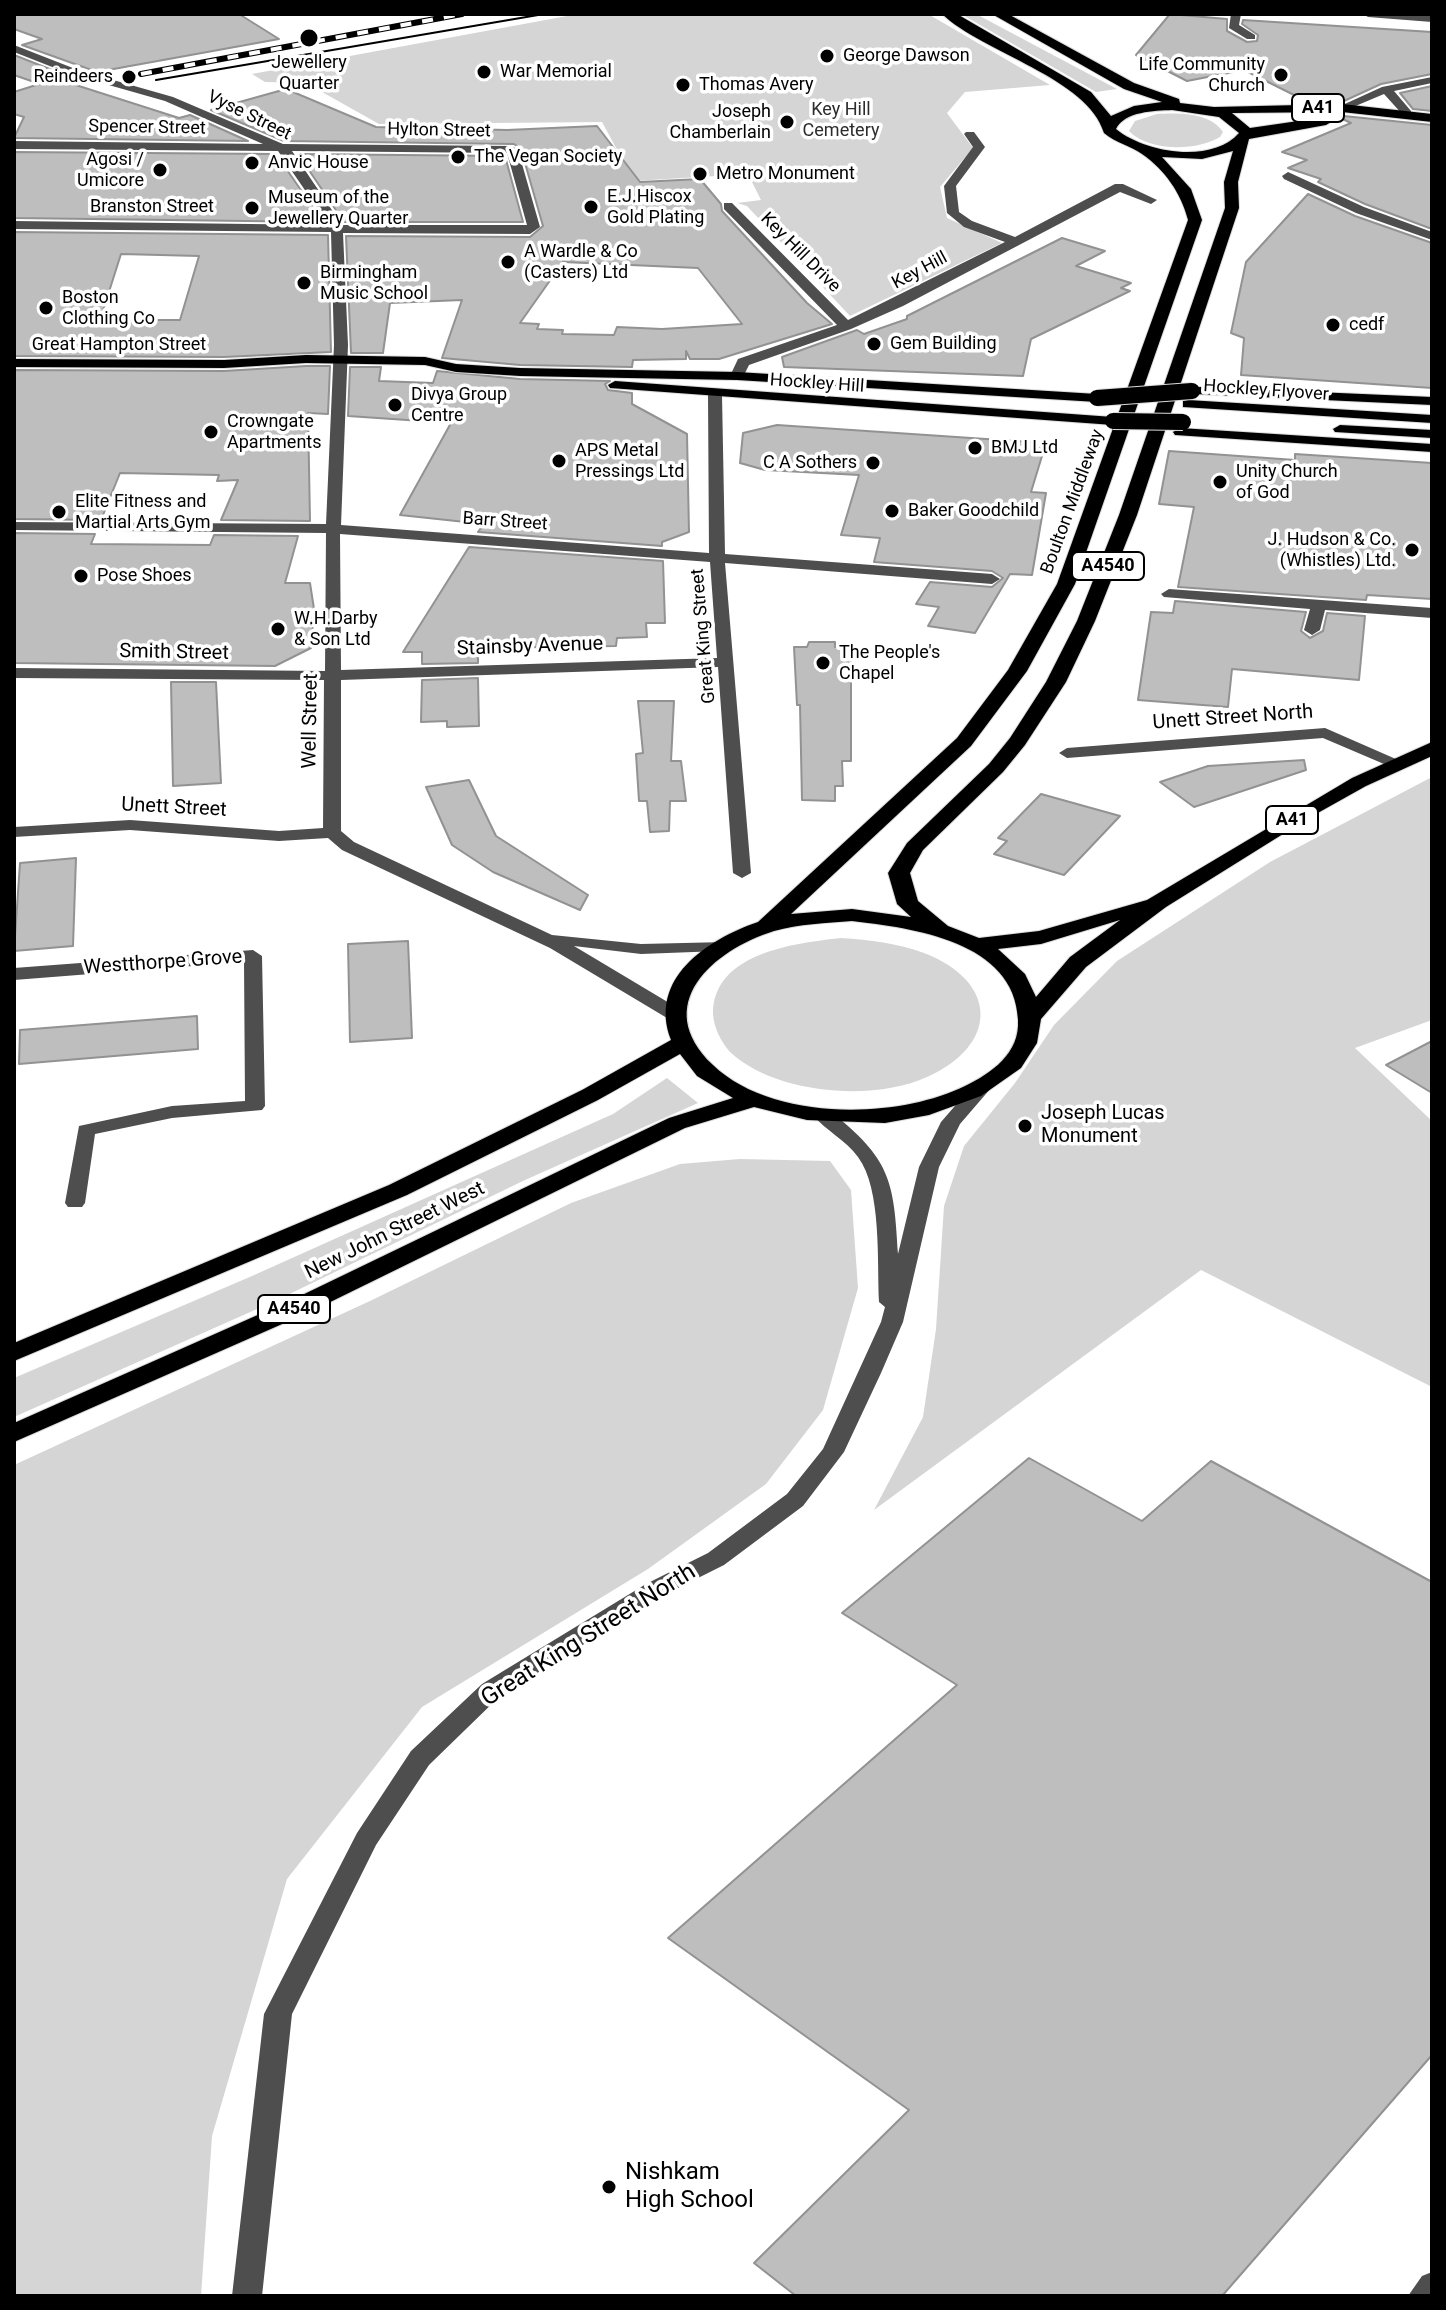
<!DOCTYPE html>
<style>
body{margin:0}
#map{position:relative;width:1446px;height:2310px;overflow:hidden;background:#fff;font-family:Roboto,sans-serif}
canvas{display:block}
.frame{position:absolute;inset:0;border:16px solid #000;pointer-events:none}
</style>
<div id="map">
<canvas width="1446" height="2310"></canvas>
<div class="frame"></div>
</div>
<script>
const c = document.querySelector('canvas').getContext('2d');
c.lineJoin = 'round';
function fill(path, color) { c.fillStyle = color; c.fill(path, 'evenodd'); }
function stroke(path, color, width, dash) { c.strokeStyle = color; c.lineWidth = width; c.lineCap = dash ? 'butt' : 'round'; c.setLineDash(dash || []); c.stroke(path); }
function write(font, color, halo, rows, align = 'center') {
  c.font = font + ' Roboto,sans-serif'; c.lineWidth = 7; c.setLineDash([]); c.textBaseline = 'middle'; c.strokeStyle = halo; c.fillStyle = color; for (const [text, x, y, turn = 0] of rows) {
    c.save(); c.translate(x, y); c.rotate((+turn || 0) * Math.PI / 180); c.textAlign = isNaN(turn) ? turn : align; if (halo) c.strokeText(text, 0, 0); c.fillText(text, 0, 0); c.restore();
  }
}
fill(new Path2D(`
 M578,14H928L1050,85L965,92L947,113L973,148L940,187L947,218L1002,243L850,316L747,206L737,203L761,200L748,174L634,181L602,122L379,124L306,83L265,82L252,74Z
 M961,14H976L1117,89L1096,92Z
 M1157,114C1178,113 1210,112 1223,132L1220,137C1197,151 1149,152 1129,131L1135,121Z
 M1432,777V1020L1355,1048L1432,1121V1387L1201,1270L874,1510L923,1417L936,1329L944,1206L964,1146L1015,1083L1054,1025L1117,961L1270,862Z
 M841,938C870,940 897,943 924,953C999,982 999,1045 927,1077C873,1102 775,1094 730,1052C721,1042 714,1028 713,1014C713,953 795,943 841,938Z
 M667,1078L698,1103L525,1180L275,1301L14,1417V1378L252,1276L613,1114Z
 M740,1159L830,1161L851,1190L858,1288L823,1410L766,1484L648,1569L422,1707L287,1879L212,2136L201,2296H14V1465L370,1301L571,1203L680,1164Z`), '#d5d5d5');
const building = new Path2D(`
 M14,14H239L279,39L97,72L22,45L42,39L14,29Z
 M1170,14L1227,19V31L1247,42L1257,41L1258,35L1242,24L1243,20L1432,32V74L1381,84L1344,101L1308,102L1244,70L1187,81L1136,55Z
 M14,55L70,77L57,79L179,118L190,115L248,141L14,138L24,117L14,114V92L52,80L37,83L14,75Z
 M1432,86V111L1413,109L1400,93Z
 M286,89L376,127L507,130L597,126L640,182L700,179L721,204L722,211L807,303L832,324L719,359H690L686,351V359L633,360L632,367L520,365L442,358L462,300L390,303L383,353H351L346,236L530,237L543,226L521,149L514,144L284,141L211,110ZM563,262L698,268L742,324L662,329L617,327L614,335L562,334L563,330L537,329L539,324L520,323Z
 M1334,115L1432,125V229L1365,204L1318,182L1321,179L1288,168L1307,160L1282,152L1351,123Z
 M14,152L276,154L323,222L14,218Z
 M298,154L505,156L523,222H344Z
 M1308,194L1355,216L1432,243V388L1241,375L1244,338L1231,333L1246,262Z
 M14,232L328,235L331,352L224,357L14,356ZM121,254L199,256L180,320H100Z
 M1062,238L1105,251L1076,266L1131,283L1121,288L1130,291L1031,339L1023,376L784,367L782,357L857,330L864,334L907,319V316Z
 M306,366H330L328,414L308,413L310,521L221,520L238,480L217,481L219,475L120,473L101,520L14,519V370L224,371Z
 M350,367H381L379,381L433,383L437,371L520,379L610,381L605,384L608,390L632,393V404L687,434L689,532L662,542V546L478,532L484,524L400,515L451,423L348,416Z
 M777,425L1046,443L1031,492L1046,493L1032,575L1010,574L975,633L928,626L939,607L916,604L930,582L992,587L1003,578L992,571L874,562L880,538L841,535L859,475L765,470L740,463L743,433Z
 M1169,451L1295,460V454L1432,463V599L1367,595L1366,600L1178,587L1194,507L1159,504Z
 M14,533L95,534L91,544L210,545L214,535L298,536L285,583H310L314,609L311,648L275,666L14,663Z
 M469,547L663,561L665,623H646L647,637L617,638L616,646L478,648V663L422,664V652H403Z
 M1175,601L1306,612L1301,631L1310,638L1323,631L1327,613L1365,616L1359,680L1232,669L1228,707L1138,700L1151,612L1173,613Z
 M809,642H835V647H851V761H842L843,786H835V801L802,800L800,705H797L794,647H807Z
 M478,678L479,726L447,727V721L421,722L422,680Z
 M171,682H216L221,783L173,786Z
 M638,701H674L671,761H681L686,801H670L669,831L650,832L647,801H639L636,754L643,753Z
 M1304,760L1306,770L1194,807L1160,782L1208,766Z
 M469,780L496,836L588,895L580,910L493,872L452,845L426,787Z
 M1041,794L1120,816L1064,875L994,854L1007,841L998,838Z
 M76,858L73,946L14,951L20,863Z
 M408,941L412,1038L350,1042L348,944Z
 M197,1016L198,1049L19,1064L20,1030Z
 M1432,1041V1093L1386,1065Z
 M1029,1458L1142,1521L1211,1461L1432,1582V2055L1222,2296H796L754,2263L909,2110L668,1938L957,1685L842,1613Z`);
fill(building, '#bebebe');
stroke(building, '#929292', 2);
const major = new Path2D(`
 M306,355L425,357L456,364L520,368L737,372L1097,394L1104,398L1097,402L737,380L520,376L456,372L425,365L306,363L224,368L14,367V359L224,360Z
 M615,381L1113,417L1120,421L1113,425L610,388L608,385Z
 M1200,387L1432,397V405L1195,394V388Z
 M1188,400L1432,415V423L1183,407V401Z
 M1340,425L1432,430V438L1335,432L1333,429Z
 M1180,428L1432,444V452L1175,435L1173,432Z`);
const highway = new Path2D(`
 M942,14H957L1091,92L1111,116L1134,106L1162,102L1124,89L992,14H1008L1134,83L1179,99L1180,103L1214,107L1342,104L1432,114V122L1342,112L1232,113L1250,128L1326,117L1333,121L1326,125L1249,139L1238,182L1239,208L1137,515L1095,621L1066,682L1025,745L1003,772L923,850L910,873L918,901L948,926L979,938L1039,931L1147,900L1352,778L1432,742V756L1366,786L1307,819L1166,907L1086,967L1041,1019L1037,1043L1021,1068L981,1096L929,1115L885,1123L807,1120L754,1107L685,1128L314,1310L14,1442V1423L296,1298L669,1118L733,1098L697,1076L680,1054L598,1100L407,1195L14,1361V1343L389,1185L582,1090L671,1040C648,979 706,940 758,922L957,738L1008,670L1057,584L1188,220C1181,193 1165,170 1142,154C1131,146 1116,143 1104,133C1088,78 983,53 942,14ZM1172,110L1219,117L1239,133C1212,164 1145,153 1116,129C1125,111 1154,111 1172,110ZM1233,151L1224,182L1225,208L1119,515L1077,621L1046,682L1010,738L989,764L907,843L888,873L897,904L911,917L852,909L791,914L971,746L1027,671L1075,584L1202,220L1191,189L1162,157L1202,159ZM1120,920L1070,957L1036,997L1025,974L998,949L1041,944ZM852,921C912,928 1015,941 1018,1020C1020,1053 992,1073 965,1086C896,1120 771,1121 713,1065C650,1005 713,950 774,931C799,924 826,923 852,921Z`);
stroke(major, '#dbdbdb', 2);
stroke(highway, '#dbdbdb', 2);
fill(new Path2D(`
 M1231,14H1241L1239,25L1255,35V39H1247L1229,28Z
 M1363,14L1432,16V22L1368,17Z
 M14,45L78,70L173,97L283,144L512,146L518,150L540,227L530,234L343,233L348,345L341,525L709,553L708,395L715,391L722,395L725,554L992,574L1000,579L992,584L725,563L751,873L742,878L733,873L718,667L341,680V831L354,842L552,935L641,944L726,942L729,946L720,951L641,954L574,946L681,1010L683,1014L681,1018H667L550,948L342,850L328,838L279,841L130,830L14,837V827L130,820L279,831L323,828L324,680L14,678V668L325,671L326,533L14,530V522L326,524L334,345L331,232L14,229V221L329,225L278,151L14,149V141L263,144L165,101L70,74L14,52ZM292,151L507,153L527,225H342ZM340,534L710,562L717,658L341,670Z
 M1432,77V83L1394,91L1411,111V115H1403L1384,94L1346,110L1336,108L1382,87Z
 M966,132H974L985,147L956,186L959,212L972,221L1015,237L1115,184H1123L1157,200L1151,204L1120,192L903,306L851,329L749,365L742,379H732L730,376L738,359L837,325L724,209V203H732L848,320L1005,242L964,227L947,213L944,186L973,147L964,134Z
 M1288,172L1364,207L1432,232V240L1356,213L1284,179L1282,176Z
 M1169,589L1432,608V618L1325,610L1320,630L1312,635L1304,630L1310,609L1164,597L1161,594Z
 M1325,728L1405,763L1397,768L1391,767L1323,738L1067,758L1059,753L1067,748Z
 M253,950L262,956L265,1106L262,1110L172,1118L95,1134L85,1203L82,1207H68L65,1203L79,1126L172,1106L245,1101L244,962L14,980V968Z
 M981,1082L991,1088L960,1124L939,1167L903,1322L881,1373L844,1452L803,1506L724,1565L662,1596L500,1696L429,1765L376,1845L292,2014L262,2296H232L264,2014L357,1833L411,1751L482,1684L646,1584L708,1553L787,1494L823,1449L881,1322L885,1307L879,1302C877,1262 882,1189 858,1157C846,1140 826,1131 813,1115L823,1109L830,1111C890,1159 894,1179 898,1254L919,1167L941,1122L974,1084Z
 M1432,2272V2296H1408L1422,2276Z`), '#4e4e4e');
fill(major, '#000');
fill(highway, '#000');
stroke(new Path2D(`
 M156,80L544,14`), '#000', 2);
const rail = new Path2D(`
 M141,74L462,14`);
stroke(rail, '#000', 6);
stroke(rail, '#fff', 4, [11]);
const majorBridge = new Path2D(`
 M1097,398L1192,391
 M1113,421L1183,422`);
stroke(majorBridge, '#dbdbdb', 18, []);
stroke(majorBridge, '#000', 16);
for (const [x, y, r, color] of [
 [309,38,10,"#000"],
 [827,56,8,"#000"],
 [484,72,8,"#000"],
 [1281,75,8,"#000"],
 [129,77,8,"#000"],
 [683,85,8,"#000"],
 [787,122,8,"#000"],
 [458,157,8,"#000"],
 [252,163,8,"#000"],
 [160,170,8,"#000"],
 [700,174,8,"#000"],
 [591,207,8,"#000"],
 [252,208,8,"#000"],
 [508,262,8,"#000"],
 [304,283,8,"#000"],
 [46,308,8,"#000"],
 [1333,325,8,"#000"],
 [874,344,8,"#000"],
 [395,405,8,"#000"],
 [211,432,8,"#000"],
 [975,448,8,"#000"],
 [559,461,8,"#000"],
 [873,463,8,"#000"],
 [1220,482,8,"#000"],
 [892,511,8,"#000"],
 [59,512,8,"#000"],
 [1412,550,8,"#000"],
 [81,576,8,"#000"],
 [278,629,8,"#000"],
 [823,663,8,"#000"],
 [1025,1126,8,"#000"],
 [609,2187,8,"#000"]
]) { const dot = new Path2D(); dot.arc(x, y, r, 0, 2 * Math.PI); c.fillStyle = color; c.fill(dot); stroke(dot, '#fff', 3); }
write('18px', '#000', '#fff', [
 ["George Dawson",843,56],
 ["Jewellery",309,63,"center"],
 ["Quarter",309,84,"center"],
 ["Life Community",1265,65,"right"],
 ["Church",1265,86,"right"],
 ["War Memorial",500,72],
 ["Reindeers",113,77,"right"],
 ["Thomas Avery",699,85],
 ["Joseph",771,112,"right"],
 ["Chamberlain",771,133,"right"],
 ["The Vegan Society",474,157],
 ["Agosi /",144,160,"right"],
 ["Umicore",144,181,"right"],
 ["Anvic House",268,163],
 ["Metro Monument",716,174],
 ["E.J.Hiscox",607,197],
 ["Gold Plating",607,218],
 ["Museum of the",268,198],
 ["Jewellery Quarter",268,219],
 ["A Wardle & Co",524,252],
 ["(Casters) Ltd",524,273],
 ["Birmingham",320,273],
 ["Music School",320,294],
 ["Boston",62,298],
 ["Clothing Co",62,319],
 ["cedf",1349,325],
 ["Gem Building",890,344],
 ["Divya Group",411,395],
 ["Centre",411,416],
 ["Crowngate",227,422],
 ["Apartments",227,443],
 ["BMJ Ltd",991,448],
 ["APS Metal",575,451],
 ["Pressings Ltd",575,472],
 ["C A Sothers",857,463,"right"],
 ["Unity Church",1236,472],
 ["of God",1236,493],
 ["Elite Fitness and",75,502],
 ["Martial Arts Gym",75,523],
 ["Baker Goodchild",908,511],
 ["J. Hudson & Co.",1396,540,"right"],
 ["(Whistles) Ltd.",1396,561,"right"],
 ["Pose Shoes",97,576],
 ["W.H.Darby",294,619],
 ["& Son Ltd",294,640],
 ["The People's",839,653],
 ["Chapel",839,674]
], 'left');
for (const [x, y, w] of [
 [1318,108,52],
 [1108,566,72],
 [1292,820,52],
 [294,1309,72]
]) { const box = new Path2D(); box.roundRect(x - w / 2, y - 14, w, 28, 6); c.fillStyle = '#fff'; c.fill(box); stroke(box, '#000', 2); }
write('bold 18px', '#000', null, [
 ["A41",1318,108],
 ["A4540",1108,566],
 ["A41",1292,820],
 ["A4540",294,1309]
]);
write('18px', '#2c2c2c', '#fff', [
 ["Key Hill",841,110],
 ["Cemetery",841,131]
]);
write('18px', '#000', '#fff', [
 ["Vyse Street",249,116,26],
 ["Spencer Street",147,128,1],
 ["Hylton Street",439,131,1],
 ["Branston Street",152,207],
 ["Key Hill Drive",800,253,45],
 ["Key Hill",920,271,-28],
 ["Great Hampton Street",119,345],
 ["Hockley Hill",817,384,4],
 ["Hockley Flyover",1266,391,4],
 ["Boulton Middleway",1073,502,-70],
 ["Barr Street",505,522,4],
 ["Great King Street",704,636,-95]
]);
write('20px', '#000', '#fff', [
 ["Stainsby Avenue",530,647,-2],
 ["Smith Street",174,653,1],
 ["Unett Street North",1233,718,-4],
 ["Well Street",311,721,-89],
 ["Unett Street",174,808,3],
 ["Westthorpe Grove",163,963,-4],
 ["New John Street West",395,1231,-26]
]);
write('20px', '#000', '#fff', [
 ["Joseph Lucas",1041,1114],
 ["Monument",1041,1137]
], 'left');
write('24px', '#000', '#fff', [
 ["Great King Street North",589,1636,-32]
]);
write('24px', '#000', '#fff', [
 ["Nishkam",625,2173],
 ["High School",625,2201]
], 'left');
</script>
